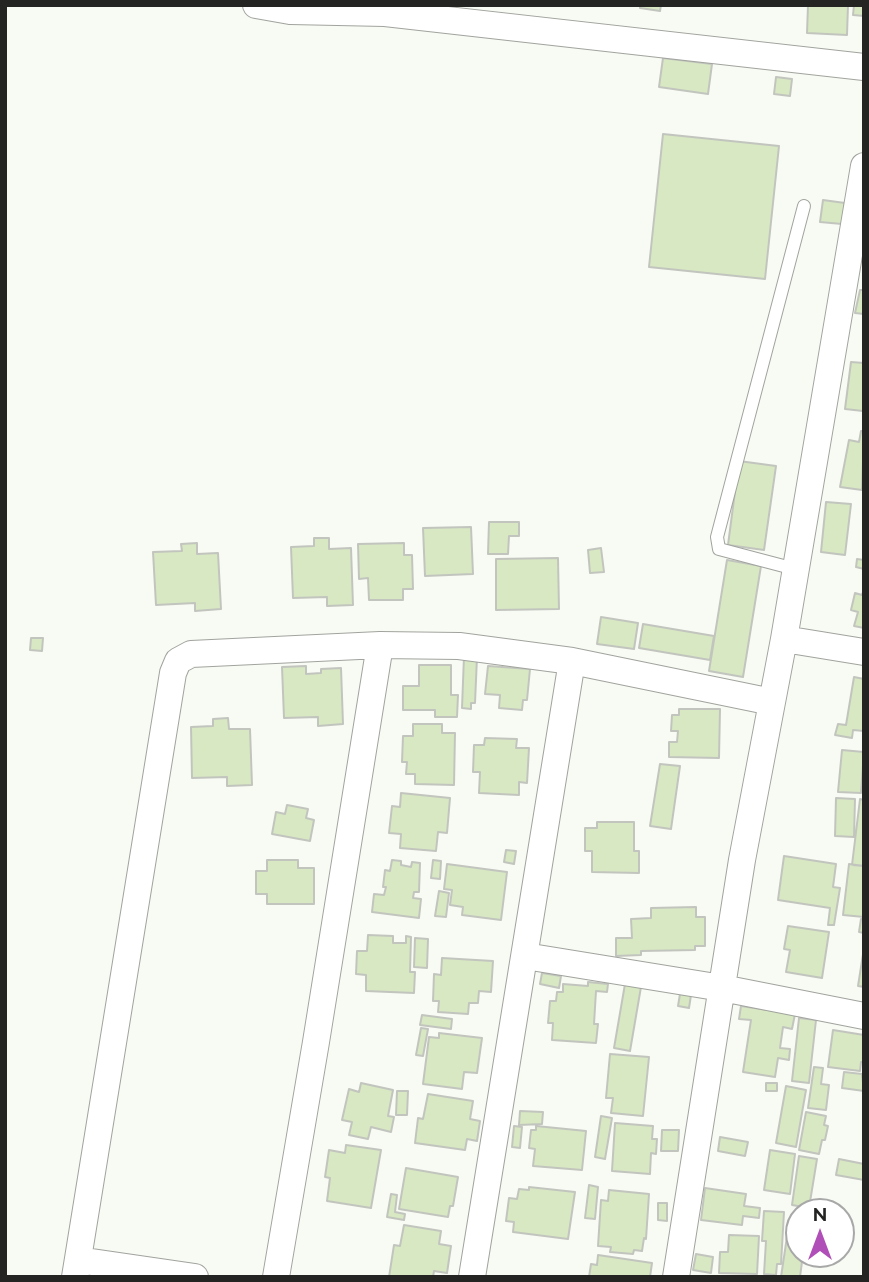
<!DOCTYPE html>
<style>
body{margin:0}
#map{position:relative;width:869px;height:1282px;overflow:hidden;background:#f8fbf4;font-family:Raleway,sans-serif}
canvas{display:block}
.frame{position:absolute;inset:0;border:7px solid #242522;pointer-events:none}
.north{position:absolute;left:785px;top:1198px;width:70px;height:70px;box-sizing:border-box;background:#fff;border:2px solid #a7a8a7;border-radius:50%;rotate:0deg;font-size:19px;font-weight:700;line-height:28px;text-align:center;color:#242522}
.north::after{content:'';display:block;margin:auto;width:24px;height:32px;background:#b04fb7;clip-path:polygon(50% 0,100% 100%,50% 72%,0 100%)}
</style>
<div id="map">
<canvas width="869" height="1282"></canvas>
<div class="frame"></div>
<div class="north">N</div>
</div>
<script>
const c = document.querySelector('canvas').getContext('2d');
c.lineJoin = 'round';
function fill(path, color) { c.fillStyle = color; c.fill(path, 'evenodd'); }
function stroke(path, color, width, dash) { c.strokeStyle = color; c.lineWidth = width; c.lineCap = dash ? 'butt' : 'round'; c.setLineDash(dash || []); c.stroke(path); }
const building = new Path2D(`
 M640,5H661L660,11L640,8Z
 M808,5H848L847,35L807,33Z
 M854,5H864V16L853,15Z
 M663,58L712,64L708,94L659,87Z
 M776,77L792,79L790,96L774,94Z
 M663,134L779,146L765,279L649,267Z
 M823,200L845,203L842,224L820,222Z
 M860,290H864V314L855,313Z
 M851,362L864,363L863,411L845,409Z
 M861,431H864L862,490L840,487L849,440L859,442Z
 M739,461L776,466L764,550L728,545Z
 M826,502L851,504L845,555L821,552Z
 M489,522H519V536H509L508,554H488Z
 M471,527L473,574L425,576L423,528Z
 M314,538H329V549L351,548L353,605L327,606V597L293,598L291,547L314,546Z
 M197,543V554L218,553L221,609L195,611V603L156,605L153,552L182,551L181,544Z
 M404,543V555H412L413,589H403V600H369L368,578L359,579L358,544Z
 M601,548L604,572L590,573L588,550Z
 M558,558L559,609L496,610V559Z
 M857,559L864,560V569L856,567Z
 M727,560L761,566L743,677L709,671Z
 M864,589V628L854,626L858,612L851,610L855,593L862,595Z
 M601,617L638,623L634,649L597,644Z
 M643,624L714,636L710,660L639,648Z
 M31,638H43L42,651L30,650Z
 M464,656L477,657L475,703H471V709L462,708Z
 M419,665H451V695H458L457,717H435V710H403V686H419Z
 M306,666V674L321,673V669L341,668L343,724L318,726V717L284,718L282,667Z
 M488,666L530,669L527,700H523L522,710L499,708L500,695L485,694Z
 M854,677L864,679V731L853,730L852,738L835,735L838,724L846,725Z
 M679,709H720L719,758L669,757V742H677L678,731H671L672,715H679Z
 M228,718L229,729H250L252,785L227,786V777L192,778L191,727L213,726V719Z
 M413,724H442V733H455L454,785L415,784V774H406L407,762H402L403,736H413Z
 M485,738L517,739L516,748H529L527,783L519,782V795L479,793L480,772H473L474,745H484Z
 M842,750L864,752L861,793L838,792Z
 M660,764L680,766L671,829L650,826Z
 M401,793L450,798L447,833L438,832L436,851L400,848L401,834L389,833L392,806L400,807Z
 M836,798L855,799L854,837L835,836Z
 M860,799L864,800V866L852,865Z
 M287,805L308,809L306,818L314,820L310,841L272,834L276,812L285,814Z
 M597,822H634V851H639V873L592,872V851H585V828H597Z
 M506,850L516,851L514,864L504,862Z
 M784,856L836,864L833,887L840,888L834,925H828L830,908L778,900Z
 M267,860H298V868H314V904H267V894H256V871H267Z
 M392,860L401,861V865L411,867L412,862L420,863L419,892H414L413,898L421,899L419,918L372,912L374,894L384,895L386,887H383L385,870L390,871Z
 M433,860L441,861L440,879L431,878Z
 M447,864L507,872L501,920L462,915L463,907L450,905L452,890L444,889Z
 M849,864L864,866V917L843,915Z
 M439,891L449,893L446,917L435,916Z
 M696,907V917H705V946H695V950L641,951V955L616,956V938H632L631,919L651,918V908Z
 M861,919H864V933L859,932Z
 M788,926L829,932L822,978L786,972L790,950L784,949Z
 M368,935L393,936V943H406V936L411,937L410,972H415L414,993L366,991V975L356,974L357,951H367Z
 M415,938L428,939L427,968L414,967Z
 M864,948V987L858,986Z
 M442,958L493,961L491,992L479,991L478,1003H469L468,1014L438,1012L439,1001H433L434,974L441,975Z
 M542,973L561,976L559,988L540,984Z
 M588,982L608,984L607,992L596,991L594,1024H598L596,1043L552,1040L553,1023H548L550,1001H556L557,992H563V984L588,986Z
 M625,984L641,987L630,1051L614,1048Z
 M680,994L691,995L689,1008L678,1006Z
 M741,1006L795,1014L792,1029L783,1027L780,1048L790,1049L789,1060L778,1058L775,1077L743,1072L751,1020L739,1019Z
 M422,1015L452,1019L451,1029L420,1025Z
 M799,1018L816,1020L809,1083L792,1081Z
 M421,1028L428,1029L423,1056L416,1055Z
 M833,1030L864,1035V1062H861L860,1071L828,1067Z
 M439,1033L482,1038L477,1073L464,1072L462,1089L423,1084L429,1037L439,1038Z
 M610,1054L649,1057L643,1116L611,1113L613,1098H606Z
 M814,1067L823,1068L821,1084L829,1085L826,1110L808,1108Z
 M844,1072L862,1074L864,1091L842,1088Z
 M361,1083L393,1090L388,1116L394,1117L391,1132L371,1127L368,1139L349,1135L352,1122L342,1120L349,1089L359,1092Z
 M766,1083H777V1091H766Z
 M786,1086L806,1090L796,1147L776,1143Z
 M397,1091H408L407,1115H396Z
 M428,1094L473,1101L470,1119L480,1121L477,1141L467,1139L465,1150L415,1143L418,1118L423,1119Z
 M520,1111L543,1112L542,1124L519,1125Z
 M806,1112L826,1116L824,1125L828,1126L825,1140H822L819,1154L799,1150Z
 M601,1116L612,1118L605,1159L595,1157Z
 M615,1123L653,1126L652,1139H657L656,1154L651,1153L650,1174L612,1171Z
 M514,1126L522,1127L520,1148L512,1147Z
 M536,1126L586,1131L582,1170L533,1166L535,1149L529,1148L531,1130H536Z
 M662,1130H679L678,1151H661Z
 M720,1137L748,1142L745,1156L718,1151Z
 M346,1145L381,1150L371,1208L327,1201L330,1178L325,1177L329,1150L345,1153Z
 M770,1150L795,1154L790,1194L764,1190Z
 M799,1156L817,1159L809,1208L792,1205Z
 M839,1159L864,1164V1180L836,1175Z
 M406,1168L458,1177L453,1206H450L448,1217L399,1209Z
 M589,1185L598,1187L595,1219L585,1218Z
 M529,1187L575,1192L568,1239L513,1232L514,1222L506,1221L509,1198L517,1199L519,1189L529,1190Z
 M705,1188L746,1194L744,1206L760,1208L759,1218L743,1216L742,1225L701,1220Z
 M609,1190L649,1194L646,1239L644,1238L642,1251L634,1250L633,1254L610,1252L611,1247L598,1246L601,1200L608,1201Z
 M391,1194L397,1195L395,1212L405,1214L404,1220L387,1217Z
 M658,1203H667V1221L658,1220Z
 M764,1211L784,1212L781,1264H777L776,1275L764,1274L766,1241H762Z
 M404,1225L441,1231L439,1244L451,1246L447,1273L434,1271L433,1277H389L394,1245L400,1246Z
 M788,1230L799,1231V1254H803L800,1277H781Z
 M729,1235L759,1236L757,1274L719,1273L720,1252H728Z
 M696,1254L713,1257L711,1273L693,1270Z
 M598,1255L652,1263L650,1277H589L591,1264L597,1265Z`);
fill(building, '#d8e8c3');
stroke(building, '#c2c5be', 2);
const lane = new Path2D(`
 M795,569L719,549L717,537L804,206`);
const street = new Path2D(`
 M256,5L290,11L385,13L864,67
 M784,639L864,652
 M525,956L722,988L864,1016
 M78,1260L195,1277
 M75,1277L173,673L178,661L191,654L380,645L459,646L572,661L772,702
 M276,1277L316,1042L380,645
 M472,1277L572,661
 M676,1277L742,860L784,639L864,166`);
stroke(lane, '#a1a49e', 14);
stroke(street, '#a1a49e', 28);
stroke(lane, '#fff', 12);
stroke(street, '#fff', 26);
</script>
